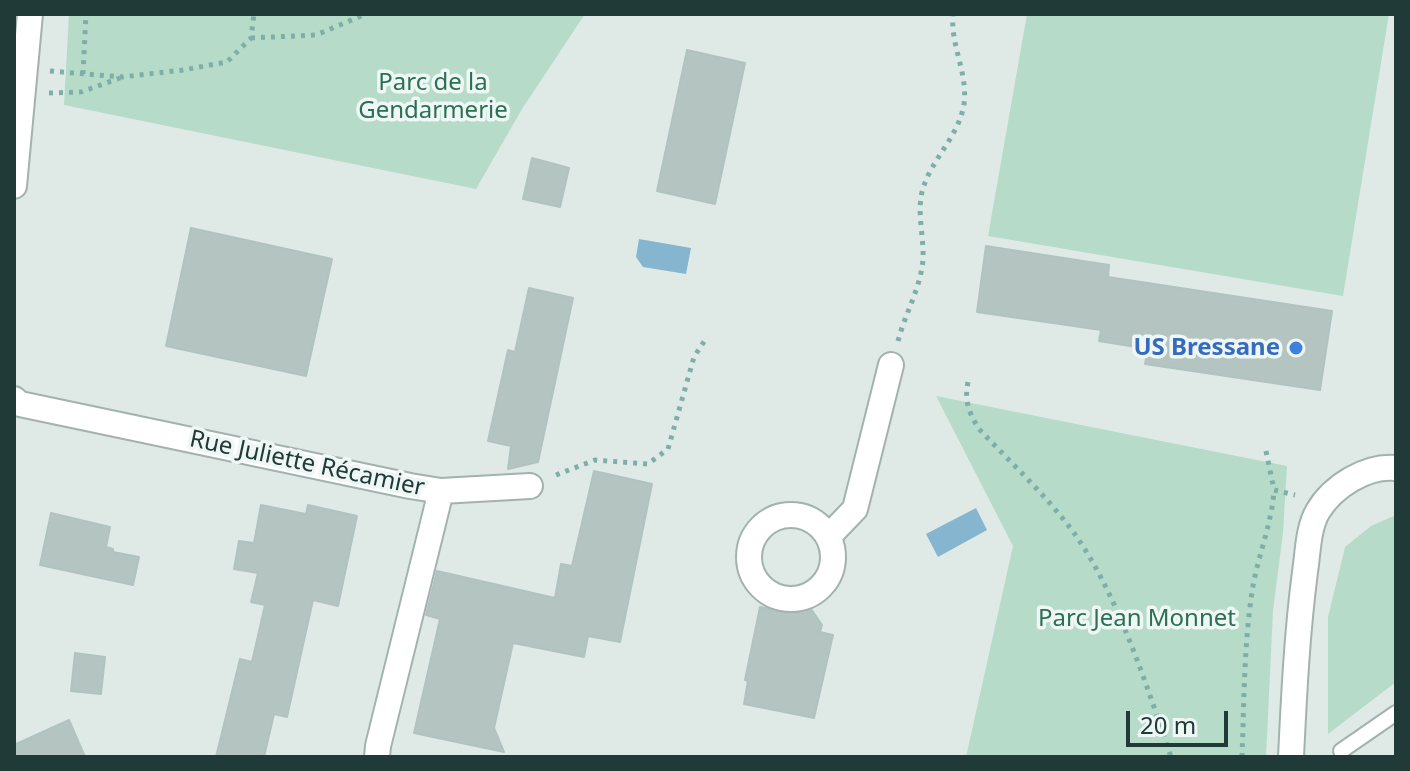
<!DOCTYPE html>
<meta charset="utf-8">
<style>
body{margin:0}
#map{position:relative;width:1410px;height:771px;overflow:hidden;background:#dfeae7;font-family:"Noto Sans",sans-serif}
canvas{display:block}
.frame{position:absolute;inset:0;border:16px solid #203a38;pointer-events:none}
.scale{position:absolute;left:1126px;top:711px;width:102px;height:36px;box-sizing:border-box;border:4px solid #203a38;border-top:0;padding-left:10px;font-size:24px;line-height:28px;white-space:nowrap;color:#203a38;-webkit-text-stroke:6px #eff7f5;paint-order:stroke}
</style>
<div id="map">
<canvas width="1410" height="771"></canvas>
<div class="frame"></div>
<div class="scale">20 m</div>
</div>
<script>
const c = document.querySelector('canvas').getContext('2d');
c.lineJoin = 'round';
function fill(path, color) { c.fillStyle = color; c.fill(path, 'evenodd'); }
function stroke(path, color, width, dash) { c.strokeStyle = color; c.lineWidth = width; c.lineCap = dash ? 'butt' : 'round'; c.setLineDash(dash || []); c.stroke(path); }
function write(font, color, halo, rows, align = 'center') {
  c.font = font + ' "Noto Sans",sans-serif'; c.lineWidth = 7; c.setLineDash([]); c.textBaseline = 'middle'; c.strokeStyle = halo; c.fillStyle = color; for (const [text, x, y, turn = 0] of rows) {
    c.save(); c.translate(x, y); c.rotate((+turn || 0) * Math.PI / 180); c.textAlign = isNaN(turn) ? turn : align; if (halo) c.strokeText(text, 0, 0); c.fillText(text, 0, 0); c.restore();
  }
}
fill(new Path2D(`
 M69,14H585L522,109L476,189L64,105Z
 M1027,14H1389L1343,296L988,236Z
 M936,396L1287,466L1283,533L1273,611L1266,757H966L1013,546Z
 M1396,515V682L1328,734V617L1345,547L1371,526Z`), '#b7dbc9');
fill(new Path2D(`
 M639,239L691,248L686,274L643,267L636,257Z
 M976,508L987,530L938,557L926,534Z`), '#86b5cf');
const building = new Path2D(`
 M687,50L745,63L715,204L657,191Z
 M532,158L569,168L560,207L523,199Z
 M191,228L332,259L306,376L166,346Z
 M986,246L1109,265L1108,277L1332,311L1320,390L1145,364L1148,349L1099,341L1101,330L977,312Z
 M529,288L573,298L538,462L508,469L511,446L488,441L508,350L515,352Z
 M594,471L652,484L620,642L588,636L584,657L513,643L494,728L504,752L414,733L440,619L426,615L437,571L555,598L561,564L572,566Z
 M261,505L306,514L308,505L357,516L338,606L313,600L287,717L274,714L264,757H216L240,659L252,662L265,605L251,602L258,573L234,569L239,541L254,543Z
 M51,513L110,527L106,547L113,549V552L139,557L133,585L40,565Z
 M807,603L822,625L820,632L833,635L814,718L744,704L748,681L745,680L760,607L794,613Z
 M75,653L105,657L101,694L71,691Z
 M69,720L85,757H14V745Z`);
fill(building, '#b4c5c1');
stroke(building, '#b1c3c0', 2);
const lane = new Path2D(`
 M1341,751L1396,713`);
const street = new Path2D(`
 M14,186L30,14
 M14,399L20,404L410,486L441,491L530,486
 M749 557a42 42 0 1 1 84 0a42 42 0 1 1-84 0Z
 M829,536L855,509L891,365
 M377,757L378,746L441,491
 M1291,757C1294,695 1297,633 1305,572C1308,552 1308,528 1318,511C1333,486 1367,465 1396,468`);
stroke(lane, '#a2b2af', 18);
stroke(street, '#a2b2af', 28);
stroke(new Path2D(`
 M251,38L316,35L366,14
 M50,71L122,77L183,70L227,62L251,38L254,14
 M83,74L86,14
 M49,93L81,92L120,78
 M898,341C905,314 921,287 923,259C924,237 917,214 922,192C930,160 959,137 964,104C968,72 950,45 953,14
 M968,382C964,401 969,413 979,429C1011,463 1046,495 1074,533C1117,593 1147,686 1171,757
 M1266,451L1274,490
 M556,475L595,460L648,464L668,449L694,357L707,337
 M1242,757C1244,702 1244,646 1252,592C1257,558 1272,524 1274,490L1295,495`), '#7faea9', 5, [4, 6]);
stroke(lane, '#fff', 14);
stroke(street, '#fff', 24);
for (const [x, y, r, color] of [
 [1296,348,8,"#3f7fe0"]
]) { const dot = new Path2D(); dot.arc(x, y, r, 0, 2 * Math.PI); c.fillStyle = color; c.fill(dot); stroke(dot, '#eff7f5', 3); }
write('24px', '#2b7054', '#eff7f5', [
 ["Parc de la",433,83],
 ["Gendarmerie",433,111],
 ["Parc Jean Monnet",1137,619]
]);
write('bold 24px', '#366cbe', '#eff7f5', [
 ["US Bressane",1280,348]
], 'right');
write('24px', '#203a38', '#eff7f5', [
 ["Rue Juliette Récamier",307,464,12]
]);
</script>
